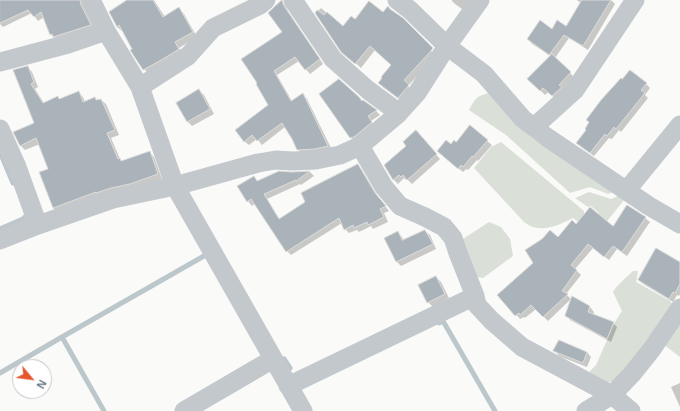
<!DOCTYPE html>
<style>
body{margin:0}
#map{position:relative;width:680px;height:411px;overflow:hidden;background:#fafaf8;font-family:Helvetica,sans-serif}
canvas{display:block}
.north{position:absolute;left:12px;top:359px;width:40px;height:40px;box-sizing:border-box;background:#fff;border:1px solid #c1c8cd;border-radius:50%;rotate:119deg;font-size:11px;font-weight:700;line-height:16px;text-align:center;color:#657683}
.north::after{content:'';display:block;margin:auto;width:14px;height:18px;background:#e4572e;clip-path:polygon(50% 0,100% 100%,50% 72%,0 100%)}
</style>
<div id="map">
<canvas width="680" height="411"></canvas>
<div class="north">N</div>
</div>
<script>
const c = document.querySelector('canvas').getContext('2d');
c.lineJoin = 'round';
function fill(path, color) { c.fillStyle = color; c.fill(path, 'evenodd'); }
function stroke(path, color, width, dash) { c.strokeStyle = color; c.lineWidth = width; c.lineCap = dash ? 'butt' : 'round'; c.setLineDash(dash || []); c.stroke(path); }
fill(new Path2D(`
 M489,93L532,138L613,192L608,194L590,187L570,193L506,135L469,110C475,99 476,96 489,93Z
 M501,142L584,211V214L591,219L599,215V213L591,206L588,207L575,198L589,192L611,199L618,196L624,200L596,235L573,218C561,224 547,231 533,227C530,226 527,224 524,222L474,168L491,147Z
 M489,222L501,227L510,239L513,256L483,278L476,277L465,251L463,239Z
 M633,271H638L636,282L670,301L673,305L618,380L606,383L590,376V371L596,365L615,322L622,311L613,292C618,284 626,278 633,271Z
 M680,321V357L663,344Z`), '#dadfd7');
fill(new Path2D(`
 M0,0H84L83,4L85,9L94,28L54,38L51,34L44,17L38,21L32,13L3,27L0,24Z
 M129,0H154L165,17L179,9L184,14L197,37L179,48L183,54L149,74L144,69L123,31H122L117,27L110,12Z
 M452,0H473L465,11L455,4L452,1Z
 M577,0H611L615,4L588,50L569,38L555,58L575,78L557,100L548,92L545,95L529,79L551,56L532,44L528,39L553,30L566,27L581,3Z
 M282,2L286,6L288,11L323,64L310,74L299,61L277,75L292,101L303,95L307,99L332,150L302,154L298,149L293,138L285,127L262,145L257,139L249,145L244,141L270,105L258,84L283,32Z
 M321,8L344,28L431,51L436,55L408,86L413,91L403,102L384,88L379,83L392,65L375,50L361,68L348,56L316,13Z
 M28,67L32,72L38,87L35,89L44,103L58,97L61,100L78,92L83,97L85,102L95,98L97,101L101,100L106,104L119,135L111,138L120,159L122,162L149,152L154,157L162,179L135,189L58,212L53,208L50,169L40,144L25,150L20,145L35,123Z
 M646,84L650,88L645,95L648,98L621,132L619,130L612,139L609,138L594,156L581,147L577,143Z
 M199,90L204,95L214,114L192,126L188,122L177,103Z
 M363,102L376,111L380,115L371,121L375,127L355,142L351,138Z
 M420,136L440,159L412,184L407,179L406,180L404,178L398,184L394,180L385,166Z
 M487,141L492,145L478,161L477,160L468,170L466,169L463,172L443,156L452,145L456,143Z
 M358,166L362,170L379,198L389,211L384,213L388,222L373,229L371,226L359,232L357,230L349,233L345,229L342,223L291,255L287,251L255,203L252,206L248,201L253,177L258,182L292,173L310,172L314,176L301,185L300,184L267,199L280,220Z
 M645,218L650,222L627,256L617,249L609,260L593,248L575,269L581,275L566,294L571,299L548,321L536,309L525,318L524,317L520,319L499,295L534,263L559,238L576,225L613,227Z
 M425,231L430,235L436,249L401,266L397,262L398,233L402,237L404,241Z
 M680,263V294L679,296L677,295L673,302L643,284L639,280Z
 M436,277L441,282L449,298L433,307L428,302Z
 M572,298L590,307L594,312L593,315L613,323L617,327L611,342L570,320L566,315Z
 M555,351L587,352L591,357L587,367L559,356Z
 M680,383V407L671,387Z`), '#0003');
stroke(new Path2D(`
 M0,152L13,183
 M0,229L23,219L27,215L26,212
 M439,323L443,321L495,411
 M284,359L290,368
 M0,373L62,337
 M104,411L62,337L204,256`), '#bbc7cb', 5);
const building = new Path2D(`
 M0,0H80L81,5L91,25L53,37L52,34L50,35L41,12L34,17L28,10L0,23Z
 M127,0H153L163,17L179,7L193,32L175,42L179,49L163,59L143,70L130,50L132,49L119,25L117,27L109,12Z
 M282,0L284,6L320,59L305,70L295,57L274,71L291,101L303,93L328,146L315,149L297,150L292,139L282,123L257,141L252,135L244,142L235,130L268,105L256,84L257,83L241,59L282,32L268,13Z
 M582,0H611L583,46L564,35L549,55L527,39L540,20L552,29L557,20L566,26Z
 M369,1L383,12L388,6L390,9L403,18L433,48L430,52L404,80L409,85L398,98L378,83L382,78L381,77L391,65L370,46L355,64L341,52L315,13L317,10L324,15L327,12L343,26L351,16L355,19Z
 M552,54L571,72L559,85L562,87L552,96L543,88L540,91L527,79Z
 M28,66L34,82L31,84L43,103L58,96L59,99L79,91L83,102L95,97L96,100L101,99L115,130L107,133L118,159L120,158L121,161L150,151L158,174L130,184L111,188L96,193V192L53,208L39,172L48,169L36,138L20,146L13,132L34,123L13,70Z
 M630,70L647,83L641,90L645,93L616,129L614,127L607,136L605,134L590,153L576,143L586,130L585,129L589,122L586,120L601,100L621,78L622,79Z
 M339,79L359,97L362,101L363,100L377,110L368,116L372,122L354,137L350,138L319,94Z
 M199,89L210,109L187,122L176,103Z
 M470,125L488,140L473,157L472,156L463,167L461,165L458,169L437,151L446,140L451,144L454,140L456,142Z
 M416,130L437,154L407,180L403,175L401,177L399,175L393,180L384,165L406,146L403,142Z
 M358,164L375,193L386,206L380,209L384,217L368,225L367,222L354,228L353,225L344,230L339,218L286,252L251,199L247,202L237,186L254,176L257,181L279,171L292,172L310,171L296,181V180L264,194L279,219L305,202L301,193Z
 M627,205L646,217L622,252L613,246L604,257L588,244L571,265L577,270L562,291L568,294L543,317L531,305L520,315L519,313L515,316L497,295L533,263L525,250L542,239L550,230L558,237L572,220L576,224L590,207L613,226Z
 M425,230L433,244L396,262L384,238L398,231L402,240Z
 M656,248L680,262V284L675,293L673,292L669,299L638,280Z
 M436,276L445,294L427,303L418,285Z
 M572,296L590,306L588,312L614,322L607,339L565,316Z
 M559,340L587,352L583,363L553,351Z`);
fill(building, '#aab3b9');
stroke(building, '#dcdcda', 1);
stroke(new Path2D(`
 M91,0L106,31
 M293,0L333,59L368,90L391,107L398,114
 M397,0L410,10L447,46L484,74L523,119L548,138L649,206L680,224
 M0,62L68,44L106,31L140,87L175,186L303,411
 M140,87L188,56L213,28L260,5L266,0
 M534,127L575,90L635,0
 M0,129L17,167L38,225
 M360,146L384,187L400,206L425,217L444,227L453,238L458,253L475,296L477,305L492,321L522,347L612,395L586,411
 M626,191L680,125
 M0,240L38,225L113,199L175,186L258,163L276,160L292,161L316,160L340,155L360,146L398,114L417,93L447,46L480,0
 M288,386L475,296
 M184,411L273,359
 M631,411L612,395L632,374L652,349L680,308`), '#c3c8cc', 19);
</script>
